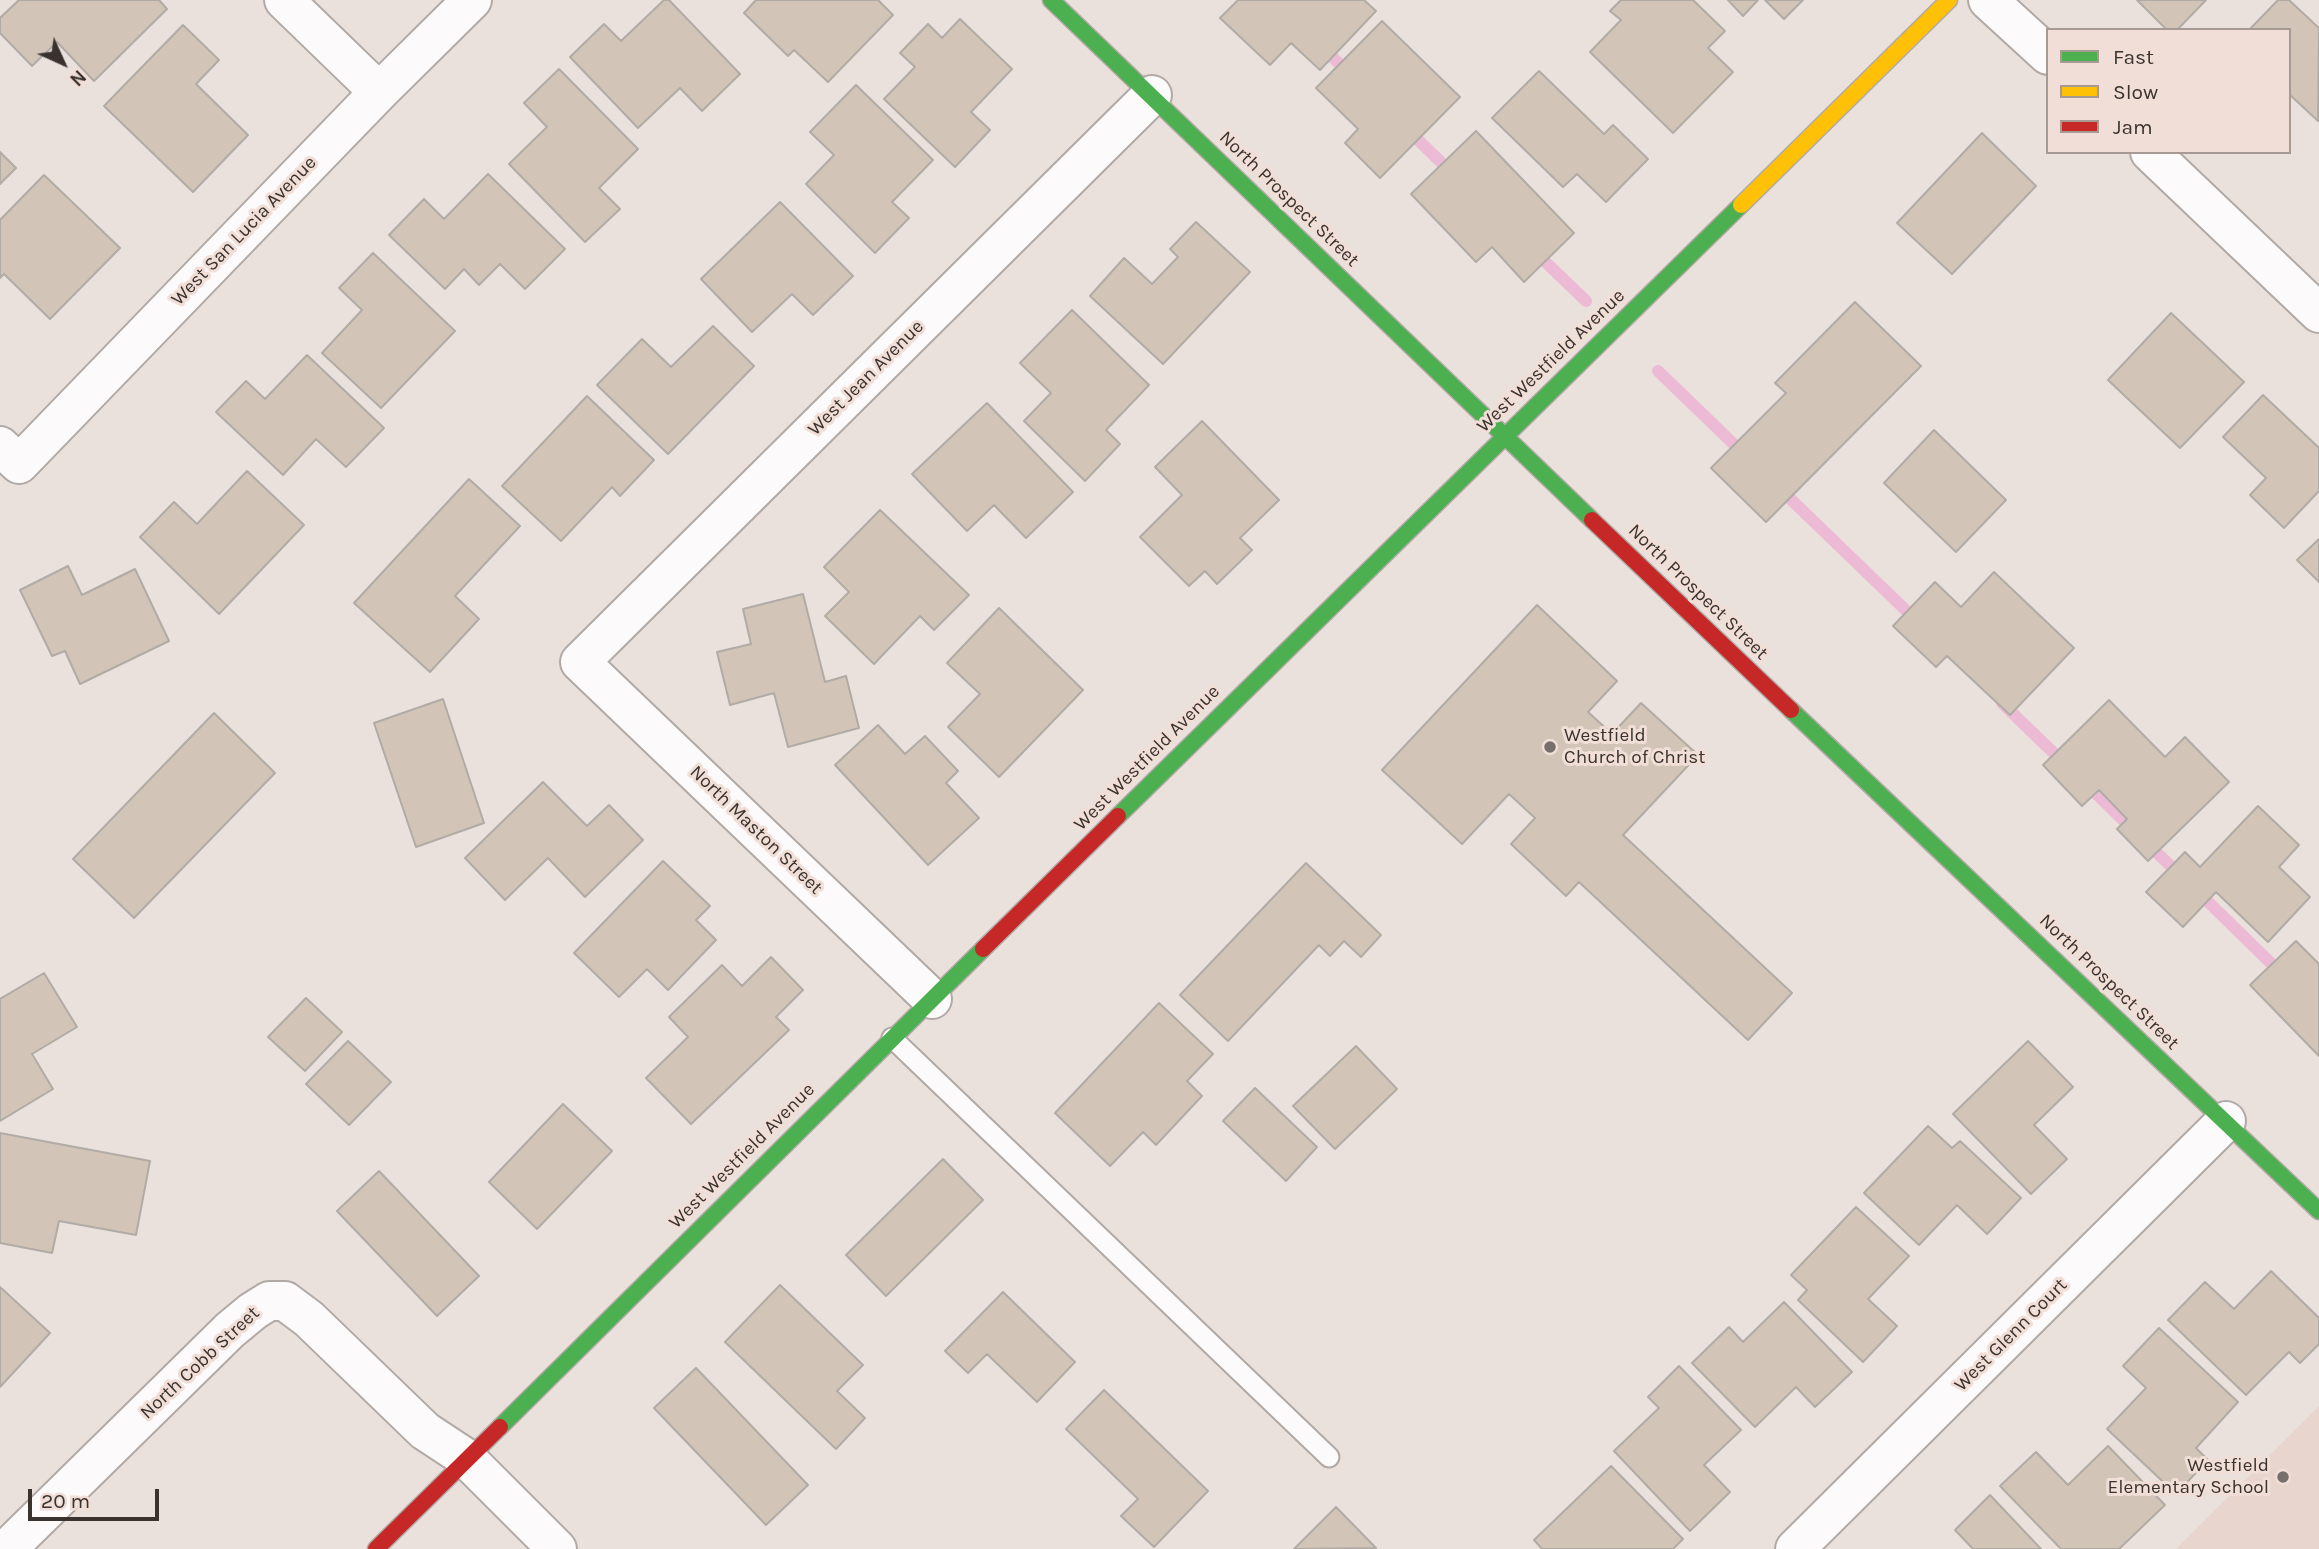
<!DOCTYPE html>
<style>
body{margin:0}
#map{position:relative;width:2319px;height:1549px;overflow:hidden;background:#ebe1dc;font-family:Karla,sans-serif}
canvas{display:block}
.legend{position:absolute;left:2046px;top:28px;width:245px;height:126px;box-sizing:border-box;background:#f1ded6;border:2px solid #a79993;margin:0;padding:9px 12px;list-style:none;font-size:21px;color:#39322f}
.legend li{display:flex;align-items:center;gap:14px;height:35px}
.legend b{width:35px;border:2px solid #a79993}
.north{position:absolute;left:28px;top:28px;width:70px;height:70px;-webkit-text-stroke:5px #f1ded6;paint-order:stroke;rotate:135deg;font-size:19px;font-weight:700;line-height:28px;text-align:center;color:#39322f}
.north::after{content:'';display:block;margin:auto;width:24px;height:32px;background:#39322f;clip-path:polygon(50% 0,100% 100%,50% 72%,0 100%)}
.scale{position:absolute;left:28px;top:1489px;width:131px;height:32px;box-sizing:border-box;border:4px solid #39322f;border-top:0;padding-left:9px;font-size:21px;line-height:24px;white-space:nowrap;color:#39322f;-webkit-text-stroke:5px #f1ded6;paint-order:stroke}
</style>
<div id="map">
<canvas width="2319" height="1549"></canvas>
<ul class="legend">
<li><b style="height:9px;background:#4caf50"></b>Fast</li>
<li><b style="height:9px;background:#ffc107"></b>Slow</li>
<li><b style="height:9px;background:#c62828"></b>Jam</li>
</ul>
<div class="north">N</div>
<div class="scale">20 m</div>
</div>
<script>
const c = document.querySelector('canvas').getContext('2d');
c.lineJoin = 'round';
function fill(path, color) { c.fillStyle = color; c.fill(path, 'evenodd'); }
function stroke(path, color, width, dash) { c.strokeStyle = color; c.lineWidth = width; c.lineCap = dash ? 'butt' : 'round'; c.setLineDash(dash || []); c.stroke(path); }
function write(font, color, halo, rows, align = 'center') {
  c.font = font + ' Karla,sans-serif'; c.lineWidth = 6; c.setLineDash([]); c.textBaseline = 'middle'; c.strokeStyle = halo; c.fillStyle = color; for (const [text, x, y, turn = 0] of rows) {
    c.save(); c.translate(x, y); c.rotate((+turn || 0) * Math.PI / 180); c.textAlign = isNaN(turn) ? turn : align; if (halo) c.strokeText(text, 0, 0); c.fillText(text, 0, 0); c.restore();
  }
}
fill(new Path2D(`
 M2319,1406V1549H2176Z`), '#e8d5cd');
stroke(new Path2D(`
 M1321,46L1351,75
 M1407,129L1454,175
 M1533,250L1586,301
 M1658,371L1745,455
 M1778,487L1918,622
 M2002,703L2064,763
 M2085,783L2183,878
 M2196,890L2283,975`), '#ecbad4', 12);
const building = new Path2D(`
 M19,0H159L167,9L94,81L57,42L32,66L0,33V18Z
 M664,0H669L740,74L702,111L680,88L638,128L570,57L604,24L621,41Z
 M756,0H878L893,15L828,82L794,50L788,56L744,13Z
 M1238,0H1364L1376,11L1320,70L1291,43L1270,65L1220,18Z
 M1621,0H1693L1725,31L1708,48L1733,72L1673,133L1590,52L1621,20L1610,11Z
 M1728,0H1758L1743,16Z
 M1765,0H1803L1784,19Z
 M2137,0H2206L2177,30H2167Z
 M2278,0H2289L2319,28L2318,121L2289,94V30H2249Z
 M960,19L1012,69L971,112L990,130L955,167L884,99L915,67L900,53L928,24L942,38Z
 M1382,21L1460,97L1380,178L1345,143L1358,129L1316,88Z
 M183,25L219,60L196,84L248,135L193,192L104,106Z
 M559,69L638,149L599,188L620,209L585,242L509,164L547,127L524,103Z
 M1539,71L1604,134L1613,125L1648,159L1606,202L1577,174L1563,187L1492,118Z
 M856,85L933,160L892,202L909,218L875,253L806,184L834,155L810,132Z
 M1476,131L1574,233L1524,282L1492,247L1476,262L1411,194Z
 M1982,133L2036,186L1952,274L1897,223Z
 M0,152L16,168L0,184Z
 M488,174L565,249L525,289L500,264L479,285L464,269L445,289L389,235L424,199L444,219Z
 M44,175L120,248L50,319L4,274L0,278V220Z
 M780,202L853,276L813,315L792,294L752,332L701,279Z
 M1196,222L1250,272L1163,364L1090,296L1124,258L1152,284L1178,257L1170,249Z
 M373,253L455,331L381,408L322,353L362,310L339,288Z
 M1855,302L1921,366L1766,522L1711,468L1786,393L1775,383Z
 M1072,310L1149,385L1106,430L1120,444L1085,481L1024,421L1051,393L1020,363Z
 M2171,313L2244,382L2180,448L2108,380Z
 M713,326L754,366L668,454L597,385L642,339L671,367Z
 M307,355L384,428L346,467L316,439L283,475L216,412L246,381L265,399Z
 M2263,395L2319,448V491L2284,528L2250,495L2266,478L2223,437Z
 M587,396L654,460L620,496L612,487L561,541L502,486Z
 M987,403L1073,492L1026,538L994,505L967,531L912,474Z
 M1202,421L1279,500L1240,538L1252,550L1217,584L1205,571L1189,586L1140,537L1182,495L1155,467Z
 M1934,430L2006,500L1956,552L1884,483Z
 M247,471L304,525L219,614L140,537L174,502L197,524Z
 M469,479L520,526L455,596L479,619L430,672L354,603Z
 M880,510L969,595L934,630L920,616L874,664L825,616L849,592L824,567Z
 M2319,539V582L2297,560Z
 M68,566L82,595L135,569L169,641L80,684L65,651L52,656L20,590Z
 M1994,572L2074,648L2010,715L1947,656L1936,667L1893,626L1935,582L1961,607Z
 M803,594L825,682L846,676L859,728L788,747L774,693L730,705L717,652L751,644L743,609Z
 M1537,605L1617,681L1588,712L1612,734L1641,703L1698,755L1623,835L1792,993L1748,1040L1579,882L1566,896L1511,844L1535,818L1509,794L1462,844L1382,770Z
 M999,608L1083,690L999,777L948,727L980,694L947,663Z
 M443,699L484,823L416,847L374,723Z
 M2109,700L2165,757L2185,737L2229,782L2148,861L2117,829L2127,819L2099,790L2082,806L2043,765Z
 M214,713L275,773L134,918L73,859Z
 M878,725L905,754L925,736L958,771L946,783L979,818L928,865L835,765Z
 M543,782L587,826L609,805L643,840L585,897L548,858L505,900L465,858Z
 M2258,806L2299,845L2279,867L2310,897L2268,942L2216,892L2183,927L2146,892L2185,852L2200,867Z
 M663,861L710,906L696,920L716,940L668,990L647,969L619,997L574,953Z
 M1306,863L1381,935L1361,957L1344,941L1330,956L1319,945L1228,1041L1180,995Z
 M2296,941L2319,964V1056L2250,985Z
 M771,957L803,990L776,1017L789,1030L691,1124L646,1078L688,1037L669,1017L722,965L742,986Z
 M44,973L77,1027L32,1054L53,1089L0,1121V999Z
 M306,998L342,1032L305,1071L268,1037Z
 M1159,1003L1213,1054L1187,1081L1202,1096L1156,1145L1143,1132L1110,1166L1055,1113Z
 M348,1041L391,1082L349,1125L306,1084Z
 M2028,1041L2073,1087L2034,1125L2067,1159L2031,1194L1953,1114Z
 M1356,1046L1397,1089L1335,1149L1293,1106Z
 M1255,1088L1317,1147L1286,1181L1223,1121Z
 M563,1104L612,1151L537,1229L489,1182Z
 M1928,1126L1952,1148L1960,1141L2021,1198L1987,1234L1957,1205L1919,1245L1864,1193Z
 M0,1133L150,1161L136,1235L59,1221L52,1253L0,1243Z
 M943,1159L983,1200L886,1296L846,1255Z
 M379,1171L479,1276L437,1316L337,1211Z
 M1856,1207L1909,1256L1868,1299L1897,1326L1863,1362L1798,1300L1807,1290L1791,1275Z
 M2271,1271L2319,1318V1344L2300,1363L2289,1352L2246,1395L2168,1320L2205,1282L2234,1309Z
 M780,1285L863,1365L837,1391L865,1418L836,1449L725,1342Z
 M0,1287L50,1333L0,1387Z
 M1003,1292L1075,1362L1037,1402L987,1354L968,1373L945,1351Z
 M1784,1302L1852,1372L1815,1407L1796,1387L1755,1427L1692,1363L1729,1327L1743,1342Z
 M2159,1328L2238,1402L2196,1448L2208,1460L2176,1494L2107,1429L2146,1388L2123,1366Z
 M1679,1366L1741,1430L1704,1465L1730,1492L1690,1531L1614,1451L1659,1408L1648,1397Z
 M696,1368L808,1485L766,1525L654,1408Z
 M1104,1390L1208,1491L1154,1547L1121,1516L1138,1499L1066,1429Z
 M2108,1446L2165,1505L2119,1549H2061L2000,1486L2036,1452L2068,1485Z
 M1611,1466L1683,1539L1673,1549H1542L1534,1540Z
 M1990,1495L2041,1549H1973L1955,1530Z
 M1336,1507L1376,1548L1294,1549Z`);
fill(building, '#d2c5b8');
stroke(building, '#b1aba6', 2);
const lane = new Path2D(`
 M892,1038L1329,1457`);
const street = new Path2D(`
 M284,0L379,92
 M1988,0L2048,55
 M2150,152L2319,313
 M0,446L19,464L379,92L472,0
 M932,999L580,662L1152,95
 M7,1549L230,1330L253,1311L269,1301H285L309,1319L425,1431L466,1458L557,1549
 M1795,1549L2226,1121`);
const fast = new Path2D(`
 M1051,0L1592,520
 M1791,710L2319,1211
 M1118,816L1741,205
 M500,1427L983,949`);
const slow = new Path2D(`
 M1741,205L1949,0`);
const jam = new Path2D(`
 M1592,520L1791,710
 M983,949L1118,816
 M376,1549L500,1427`);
stroke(lane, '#b1a9a6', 23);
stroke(street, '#b1a9a6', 42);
stroke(fast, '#b1a9a6', 19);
stroke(slow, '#b1a9a6', 19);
stroke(jam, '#b1a9a6', 19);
stroke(lane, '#fcfafa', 19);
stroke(street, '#fcfafa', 38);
stroke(fast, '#4caf50', 16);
stroke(slow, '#ffc107', 16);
stroke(jam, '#c62828', 16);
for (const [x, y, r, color] of [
 [1550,747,7,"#776f6c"],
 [2283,1477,7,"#776f6c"]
]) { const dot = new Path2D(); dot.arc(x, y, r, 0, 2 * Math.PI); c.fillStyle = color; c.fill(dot); stroke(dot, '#f1ded6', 2.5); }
write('19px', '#39322f', '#f1ded6', [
 ["North Prospect Street",1289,199,44],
 ["West San Lucia Avenue",244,231,-46],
 ["West Westfield Avenue",1551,361,-44],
 ["West Jean Avenue",866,378,-45],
 ["North Prospect Street",1698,592,44],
 ["West Westfield Avenue",1147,758,-45],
 ["North Maston Street",756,830,44],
 ["North Prospect Street",2109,982,44],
 ["West Westfield Avenue",742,1156,-45],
 ["West Glenn Court",2011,1335,-45],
 ["North Cobb Street",200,1363,-43]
]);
write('19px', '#39322f', '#f1ded6', [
 ["Westfield",1564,736],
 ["Church of Christ",1564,758],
 ["Westfield",2269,1466,"right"],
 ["Elementary School",2269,1488,"right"]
], 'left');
</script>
